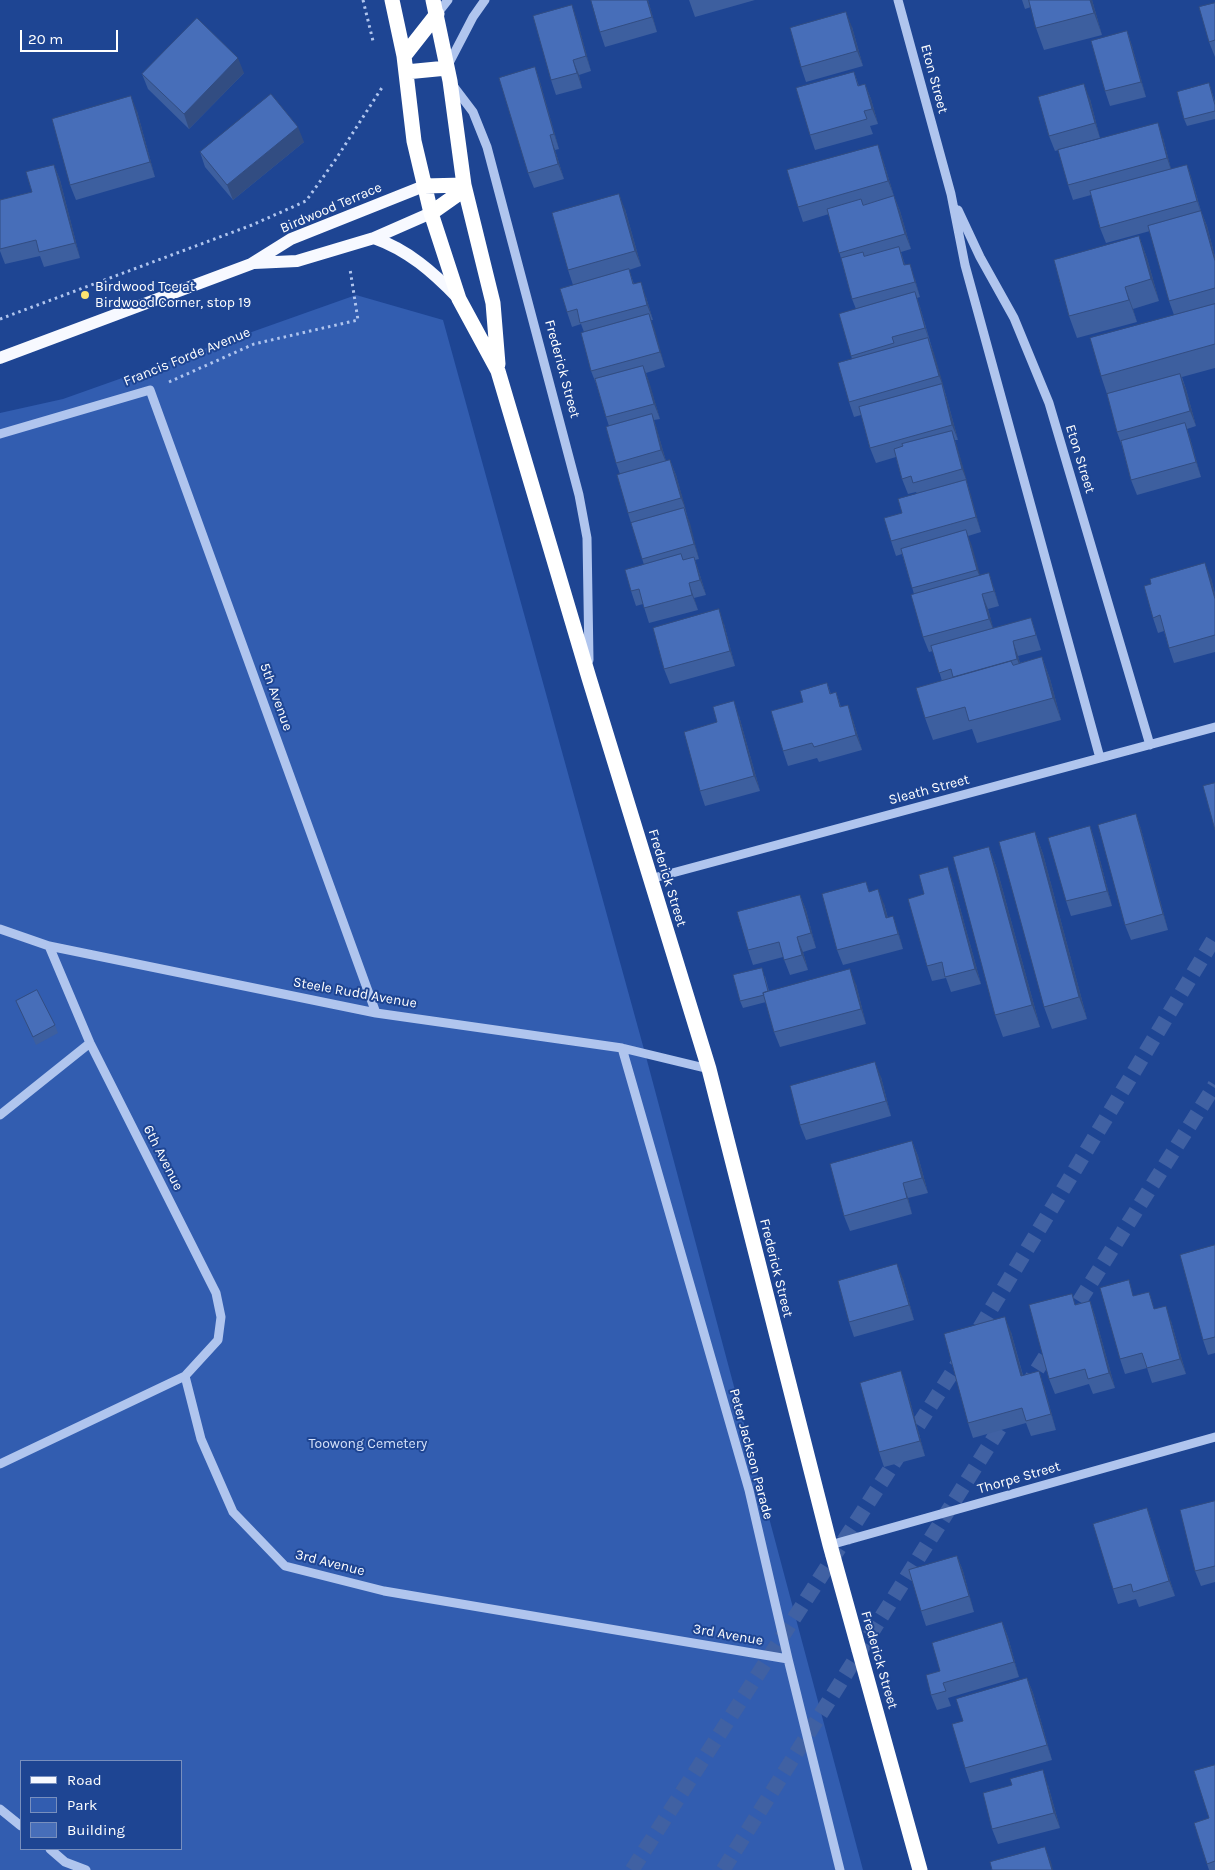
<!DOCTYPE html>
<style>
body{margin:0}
#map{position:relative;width:1215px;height:1870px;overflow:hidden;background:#1e4593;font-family:Karla,sans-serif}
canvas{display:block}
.legend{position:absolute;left:20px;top:1760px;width:162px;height:90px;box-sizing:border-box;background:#1e4593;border:1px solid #788fbe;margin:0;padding:6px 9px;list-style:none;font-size:15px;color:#fff}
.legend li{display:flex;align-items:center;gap:10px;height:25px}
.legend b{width:25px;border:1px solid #788fbe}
.scale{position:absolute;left:20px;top:30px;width:98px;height:22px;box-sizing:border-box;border:2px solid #fff;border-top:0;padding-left:6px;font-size:15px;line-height:18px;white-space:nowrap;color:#fff;-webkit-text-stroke:4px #1e4593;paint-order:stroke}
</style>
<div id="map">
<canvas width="1215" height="1870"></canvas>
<ul class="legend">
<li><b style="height:6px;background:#f7f9ff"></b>Road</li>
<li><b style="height:14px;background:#325db0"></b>Park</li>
<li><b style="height:14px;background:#476eb9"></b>Building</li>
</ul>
<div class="scale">20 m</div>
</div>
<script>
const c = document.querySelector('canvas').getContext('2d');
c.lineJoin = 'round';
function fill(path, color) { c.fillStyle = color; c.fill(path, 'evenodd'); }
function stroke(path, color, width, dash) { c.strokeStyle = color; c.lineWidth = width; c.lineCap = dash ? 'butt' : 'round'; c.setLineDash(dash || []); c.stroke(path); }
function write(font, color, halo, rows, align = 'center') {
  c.font = font + ' Karla,sans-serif'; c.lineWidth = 4; c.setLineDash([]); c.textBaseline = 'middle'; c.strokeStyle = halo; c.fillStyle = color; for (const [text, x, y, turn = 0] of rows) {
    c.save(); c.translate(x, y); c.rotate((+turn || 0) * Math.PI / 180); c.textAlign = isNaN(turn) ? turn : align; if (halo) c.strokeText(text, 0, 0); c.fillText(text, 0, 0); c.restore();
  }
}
fill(new Path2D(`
 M356,295L443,320L645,1053L863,1870H0V413L63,399ZM21,1761H181V1849H21Z`), '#325db0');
stroke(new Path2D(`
 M1067,1321L1215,1085
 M1025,1389L1055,1341
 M632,1870L964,1354L1215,937
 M723,1870L1008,1415`), '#4061a3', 15, [15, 8]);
stroke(new Path2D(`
 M363,0L373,41
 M0,319L252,225L306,201L336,159L383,86
 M169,382L254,344L358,320L350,269`), '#b0c5ee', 3, [2.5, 4]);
stroke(new Path2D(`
 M898,0L951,194L965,265L1100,758
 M437,14L448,0
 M447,67L473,17L485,0
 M451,83L473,112L487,147L579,495L587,538L589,660
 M958,210L980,257L1014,318L1049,403L1150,745
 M0,434L150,390L376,1013
 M650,879L1215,727
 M0,929L49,946L376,1013L622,1048L709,1069
 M622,1048L749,1490L788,1659L840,1870
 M0,1115L90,1043
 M185,1376L201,1439L233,1512L285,1566L384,1591L788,1659
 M0,1464L185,1376L218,1340L221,1317L216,1293L90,1043L49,946
 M830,1545L1215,1437
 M0,1809L21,1826
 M50,1849L65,1862L86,1870`), '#b0c5ee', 9);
stroke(new Path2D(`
 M374,238C408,250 433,272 458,298
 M254,263L297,261L374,238L431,213
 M0,358L251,264L291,239L424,186`), '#f7f9ff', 12);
stroke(new Path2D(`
 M392,0L404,56L414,141L431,213L459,299L498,371L589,678L709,1069L830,1545L920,1870
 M433,0L450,81L464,185L493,303L498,364
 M404,56L437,14
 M406,72L447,68
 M424,186L464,185
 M431,213L465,189`), '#fff', 15);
fill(new Path2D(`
 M648,0L657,32L605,47L600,32Z
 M689,0H755L695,17Z
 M1022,0H1092L1102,35L1044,50L1036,28L1031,7L1025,9Z
 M1215,3V57L1209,42Z
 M577,20L591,71L579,75L582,88L556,95L551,80Z
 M852,27L863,66L806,82L801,67Z
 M1127,31L1132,46L1146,97L1110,106L1105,91Z
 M535,67L540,82L559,149L555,150L564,179L534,188L528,173Z
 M854,72L859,86L865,84L871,99L878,124L870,126L873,134L815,150L810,135Z
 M244,73L189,129L148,89L142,74Z
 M1209,83L1215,102V119L1187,126L1184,119Z
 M1090,99L1100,138L1055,151L1049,136Z
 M137,111L155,177L76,200L70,185Z
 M1163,138L1171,169L1187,165L1192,180L1201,211L1207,226L1215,257V368L1182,377L1186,389L1196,426L1187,429L1190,438L1201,477L1137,495L1131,480L1122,446L1117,432L1107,394L1101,376L1174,315L1169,301L1150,231L1106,243L1100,228L1091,195L1073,200L1068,185Z
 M304,142L233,200L205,167L200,152Z
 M883,160L894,196L900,211L911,249L901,252L905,265L915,279L920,297L917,298L920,307L947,399L958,440H955L981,532L968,536L980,576L994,588L999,606L988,609L993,628L1031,618L1041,650L1018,656L1020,663L1042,657L1050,679L1061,720L977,743L972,729L933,740L925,718L942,681L933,651L929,652L923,637L914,594L902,554L896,556L891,541L902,513L917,494L916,492L908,494L902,479L896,457L876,463L870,448L861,415L854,417L849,402L852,359L839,314L856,309L852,299L829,214L803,222L798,207Z
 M54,165L60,180L80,258L44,267L40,256L5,264L0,251V200L32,192Z
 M625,209L641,266L629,270L634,284L646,297L653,320H651L665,367L646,373L660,419L654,420L666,461L670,460L676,475L699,559L695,560L699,572L706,595L694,598L698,610L649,623L643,604L636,606L631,591L644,565L628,513L620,474L616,463L609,426L606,417L597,386L591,371L584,332L581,324L572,327L567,312L573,285L568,270Z
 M1139,236L1147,258L1159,301L1133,309L1137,322L1077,338L1069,316Z
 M1211,578L1215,594V652L1174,663L1169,648L1164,631L1158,633L1153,618Z
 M724,624L735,666L670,684L664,669Z
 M827,683L831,694L836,692L841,707L853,720L862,750L819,762L817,758L788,766L783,751L803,702Z
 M739,716L760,791L705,806L700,791Z
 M1136,814L1141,829L1168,930L1131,940L1125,925Z
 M1090,826L1095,841L1112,906L1071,916L1066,901Z
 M1035,832L1043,854L1087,1019L1052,1029L1044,1007Z
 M989,847L997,869L1040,1027L1003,1037L995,1015Z
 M953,882L981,984L951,992L946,978L932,981L927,966L924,894Z
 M870,891L884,904L888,918L898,931L903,949L843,965L837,950Z
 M800,895L806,910L816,948L803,952L808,970L790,975L783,957L753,965L748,950Z
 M765,976L769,991L856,984L866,1024L780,1047L774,1032L766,1002L743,1008L740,1001Z
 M16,1001L55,1025L58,1033L36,1045L19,1008Z
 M881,1077L891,1116L806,1140L800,1125Z
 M912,1141L918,1156L928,1193L908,1198L912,1214L850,1231L844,1216Z
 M1215,1245V1353L1208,1355L1203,1340Z
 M903,1279L914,1320L854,1337L849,1322Z
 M1135,1296L1171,1321L1186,1374L1152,1383L1147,1368L1125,1374L1120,1359Z
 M1090,1301L1095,1316L1115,1388L1093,1394L1089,1384L1055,1394L1049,1379L1076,1304Z
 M1011,1332L1023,1375L1044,1386L1056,1430L1031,1436L1026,1423L973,1438L968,1423Z
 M901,1371L906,1386L925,1456L884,1467L879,1452Z
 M1215,1501V1582L1201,1586L1195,1571Z
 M1147,1508L1152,1523L1175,1596L1139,1607L1136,1599L1118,1604L1113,1589Z
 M957,1556L963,1571L974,1612L926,1626L921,1611Z
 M1002,1622L1008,1637L1019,1677L948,1698L951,1706L937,1710L931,1695L940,1671Z
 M1027,1678L1033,1693L1052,1760L970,1783L965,1768Z
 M1215,1765V1870H1209L1207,1864L1209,1818Z
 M1012,1785H1048L1060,1828L998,1844L992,1829Z`), '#3d5f9f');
fill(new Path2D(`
 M647,0H648L657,32L652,17Z
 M1090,0H1092L1102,35L1094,13Z
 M572,5L577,20L591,71L586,56Z
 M846,12L852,27L863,66L857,51Z
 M1127,31L1132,46L1146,97L1141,82Z
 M238,58L244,73L189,129L184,114Z
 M573,60L579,75L582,88L577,73Z
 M535,67L540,82L559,149L554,134Z
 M865,84L871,99L878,124L872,109Z
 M1084,84L1090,99L1100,138L1095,123Z
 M131,96L137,111L155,177L150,162Z
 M1158,123L1163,138L1172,173L1167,158Z
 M298,127L304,142L233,200L227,185Z
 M550,135L555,150L564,179L558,164Z
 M878,145L883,160L894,196L888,181Z
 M54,165L60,180L80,258L75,243Z
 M1187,165L1192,180L1202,216L1197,201Z
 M619,194L625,209L641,266L635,251Z
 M894,196L900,211L911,249L905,234Z
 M1201,211L1207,226L1215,257V261Z
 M1139,236L1147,258L1159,301L1151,279Z
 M899,247L904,262L909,280L904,265Z
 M910,264L915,279L920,297L915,282Z
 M641,282L646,297L653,320L647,305Z
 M1125,287L1133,309L1137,322L1129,300Z
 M915,292L920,307L930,343L925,328Z
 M649,314L655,330L665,367L660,352Z
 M928,338L934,353L945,391L939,376Z
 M643,366L649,381L660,419L654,404Z
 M1180,374L1186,389L1196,426L1190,411Z
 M942,384L947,399L958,440L952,425Z
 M652,414L657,429L667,465L661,450Z
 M1185,423L1190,438L1201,477L1196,462Z
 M952,431L957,446L968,484L962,469Z
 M670,460L676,475L687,513L681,498Z
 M966,480L971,495L981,532L976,517Z
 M684,508L690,523L699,559L694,544Z
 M966,530L972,546L983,585L977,570Z
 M694,557L699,572L706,595L700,580Z
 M1205,563L1211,578L1215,594V599Z
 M989,573L994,588L999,606L994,591Z
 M689,583L698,610L692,595Z
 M982,594L988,609L995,634L989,619Z
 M719,609L724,624L735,666L730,651Z
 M1013,641L1018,656L1023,674L1017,659Z
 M1042,657L1050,679L1061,720L1053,698Z
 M734,701L739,716L760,791L754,776Z
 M848,705L853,720L862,750L856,735Z
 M1136,814L1141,829L1168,930L1163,914Z
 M1090,826L1095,841L1112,906L1107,891Z
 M1035,832L1043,854L1087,1019L1079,997Z
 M989,847L997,869L1040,1027L1032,1005Z
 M948,867L953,882L981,984L975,969Z
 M878,889L884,904L892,933L886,918Z
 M800,895L806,910L816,948L811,933Z
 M893,916L898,931L903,949L898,934Z
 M797,937L803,952L808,970L802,955Z
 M850,969L856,984L866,1024L861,1009Z
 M875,1062L881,1077L891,1116L886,1101Z
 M912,1141L918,1156L928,1193L922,1178Z
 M903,1183L908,1198L912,1214L907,1198Z
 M897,1264L903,1279L914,1320L909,1305Z
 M1090,1301L1095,1316L1115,1388L1109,1373Z
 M1166,1306L1171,1321L1186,1374L1180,1359Z
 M1005,1317L1011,1332L1027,1391L1021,1376Z
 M901,1371L906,1386L925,1456L920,1441Z
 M1039,1371L1044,1386L1056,1430L1051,1414Z
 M1147,1508L1152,1523L1175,1596L1169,1581Z
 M957,1556L963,1571L974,1612L969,1596Z
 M1002,1622L1008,1637L1019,1677L1014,1662Z
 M1027,1678L1033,1693L1052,1760L1047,1745Z
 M1043,1770L1048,1785L1060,1828L1054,1813Z
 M1045,1847L1051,1862L1053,1870H1052Z`), '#324d82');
const building = new Path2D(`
 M591,0H647L652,17L600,32Z
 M1029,0H1090L1094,13L1036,28Z
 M1215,3V40L1209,42L1199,7Z
 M572,5L586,56L573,60L577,73L551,80L533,16Z
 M846,12L857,51L801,67L790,28Z
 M197,18L238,58L184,114L142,74Z
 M1127,31L1141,82L1105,91L1091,41Z
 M535,67L554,134L550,135L558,164L528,173L499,78Z
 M854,72L858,86L865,84L872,109L864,111L867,119L810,135L796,88Z
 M1209,83L1215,105V111L1184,119L1177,92Z
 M1084,84L1095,123L1049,136L1038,97Z
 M271,94L298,127L227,185L200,152Z
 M131,96L150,162L70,185L52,119Z
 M1158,123L1167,158L1068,185L1058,150Z
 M878,145L888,181L798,207L787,170Z
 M54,165L75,243L39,252L36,240L0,249V200L32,192L26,172Z
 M1187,165L1197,201L1100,228L1090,191Z
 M619,194L635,251L568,270L552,213Z
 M894,196L905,234L839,253L827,209L861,199L863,205Z
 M1201,211L1215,261V288L1169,301L1148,226Z
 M1139,236L1151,279L1125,287L1129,300L1069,316L1054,260Z
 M899,247L904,265L910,264L915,282L852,299L841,258L863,252L864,256Z
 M629,269L633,284L641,282L647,305L580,323L577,309L567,312L560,289Z
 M915,292L925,328L892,337L894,343L851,356L839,314Z
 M1215,304V344L1101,376L1090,338Z
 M649,314L660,352L591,371L581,333Z
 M928,338L939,376L849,402L838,363Z
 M643,366L654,404L606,417L595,379Z
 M1180,374L1190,411L1117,432L1107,394Z
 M942,384L952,425L870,448L859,407Z
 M652,414L661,450L616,463L606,427Z
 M1185,423L1196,462L1131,480L1121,441Z
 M952,431L962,469L913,483L911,476L902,479L894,449L903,446L902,444Z
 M670,460L681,498L628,513L617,475Z
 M966,480L976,517L891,541L884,518L902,513L898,499Z
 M684,508L694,544L642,559L631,523Z
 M966,530L977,570L912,588L901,549Z
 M681,554L683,560L694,557L700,580L689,583L692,595L644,608L639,589L631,591L625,570Z
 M1205,563L1215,599V635L1169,648L1160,615L1153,618L1144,586L1151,584L1150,579Z
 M989,573L994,591L982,594L989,619L923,637L911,595Z
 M719,609L730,651L664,669L653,628Z
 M1031,618L1036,635L1013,641L1017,659L953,677L951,669L939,673L931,646Z
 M1042,657L1053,698L969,721L965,707L925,718L916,688L1011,661L1013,665Z
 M827,683L830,694L836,692L840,707L848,705L856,735L814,747L812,743L783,751L771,711L803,702L800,691Z
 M734,701L754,776L700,791L684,732L717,722L713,707Z
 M1215,783V830L1203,786Z
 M1136,814L1163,914L1125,925L1098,825Z
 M1090,826L1107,891L1066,901L1048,838Z
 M1035,832L1079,997L1044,1007L999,842Z
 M989,847L1032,1005L995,1015L953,857Z
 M948,867L975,969L945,977L942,962L927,966L908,899L924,894L919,875Z
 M866,882L869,892L878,889L886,918L893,916L898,934L837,950L822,894Z
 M800,895L811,933L797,937L802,955L784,960L779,942L748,950L737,912Z
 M762,968L768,991L763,993L764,995L740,1001L733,975Z
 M850,969L861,1009L774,1032L763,993Z
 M37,990L55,1025L33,1037L16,1001Z
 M875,1062L886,1101L800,1125L790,1086Z
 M912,1141L922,1178L903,1183L907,1198L844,1216L830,1164Z
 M1215,1245V1337L1203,1340L1180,1255Z
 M897,1264L909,1305L849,1322L838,1281Z
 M1129,1280L1133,1296L1149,1292L1154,1309L1166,1306L1180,1359L1147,1368L1142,1353L1120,1359L1100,1288Z
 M1072,1294L1075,1305L1090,1301L1109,1373L1088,1379L1085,1369L1049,1379L1029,1305Z
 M1005,1317L1021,1376L1039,1371L1051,1414L1026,1421L1022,1408L968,1423L944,1334Z
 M901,1371L920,1441L879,1452L860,1383Z
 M1215,1501V1566L1195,1571L1180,1510Z
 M1147,1508L1169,1581L1133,1592L1131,1584L1113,1589L1093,1524Z
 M957,1556L969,1596L921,1611L909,1570Z
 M1002,1622L1014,1662L943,1683L946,1691L931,1695L926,1675L940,1671L932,1643Z
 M1027,1678L1047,1745L965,1768L952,1724L963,1721L956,1699Z
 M1215,1765V1861L1207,1864L1194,1823L1209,1818L1194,1771Z
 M1043,1770L1054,1813L992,1829L983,1793L1012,1785L1010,1779Z
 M1045,1847L1052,1870H992L990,1862Z`);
fill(building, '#476eb9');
stroke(building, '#324d82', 1);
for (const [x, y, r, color] of [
 [85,295,5,"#fce370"]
]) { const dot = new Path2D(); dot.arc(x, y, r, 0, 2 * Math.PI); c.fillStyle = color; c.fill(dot); stroke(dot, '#1e4593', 2); }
write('14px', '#fff', '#1e4593', [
 ["Eton Street",934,79,75],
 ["Birdwood Terrace",331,208,-23],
 ["Francis Forde Avenue",187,357,-22],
 ["Frederick Street",562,369,75],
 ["Eton Street",1080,459,73],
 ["5th Avenue",276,697,70],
 ["Sleath Street",929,790,-15],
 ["Frederick Street",667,878,73],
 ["Steele Rudd Avenue",355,993,10],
 ["6th Avenue",163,1158,63],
 ["Frederick Street",776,1268,76],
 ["Peter Jackson Parade",751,1454,75],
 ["Thorpe Street",1019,1478,-16],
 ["3rd Avenue",330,1563,14],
 ["3rd Avenue",728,1635,10],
 ["Frederick Street",879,1660,74]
]);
write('14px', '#fff', '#1e4593', [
 ["Birdwood Tce at",95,287],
 ["Birdwood Corner, stop 19",95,303]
], 'left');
write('14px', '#d6e2fa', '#1e4593', [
 ["Toowong Cemetery",368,1444]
]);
</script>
